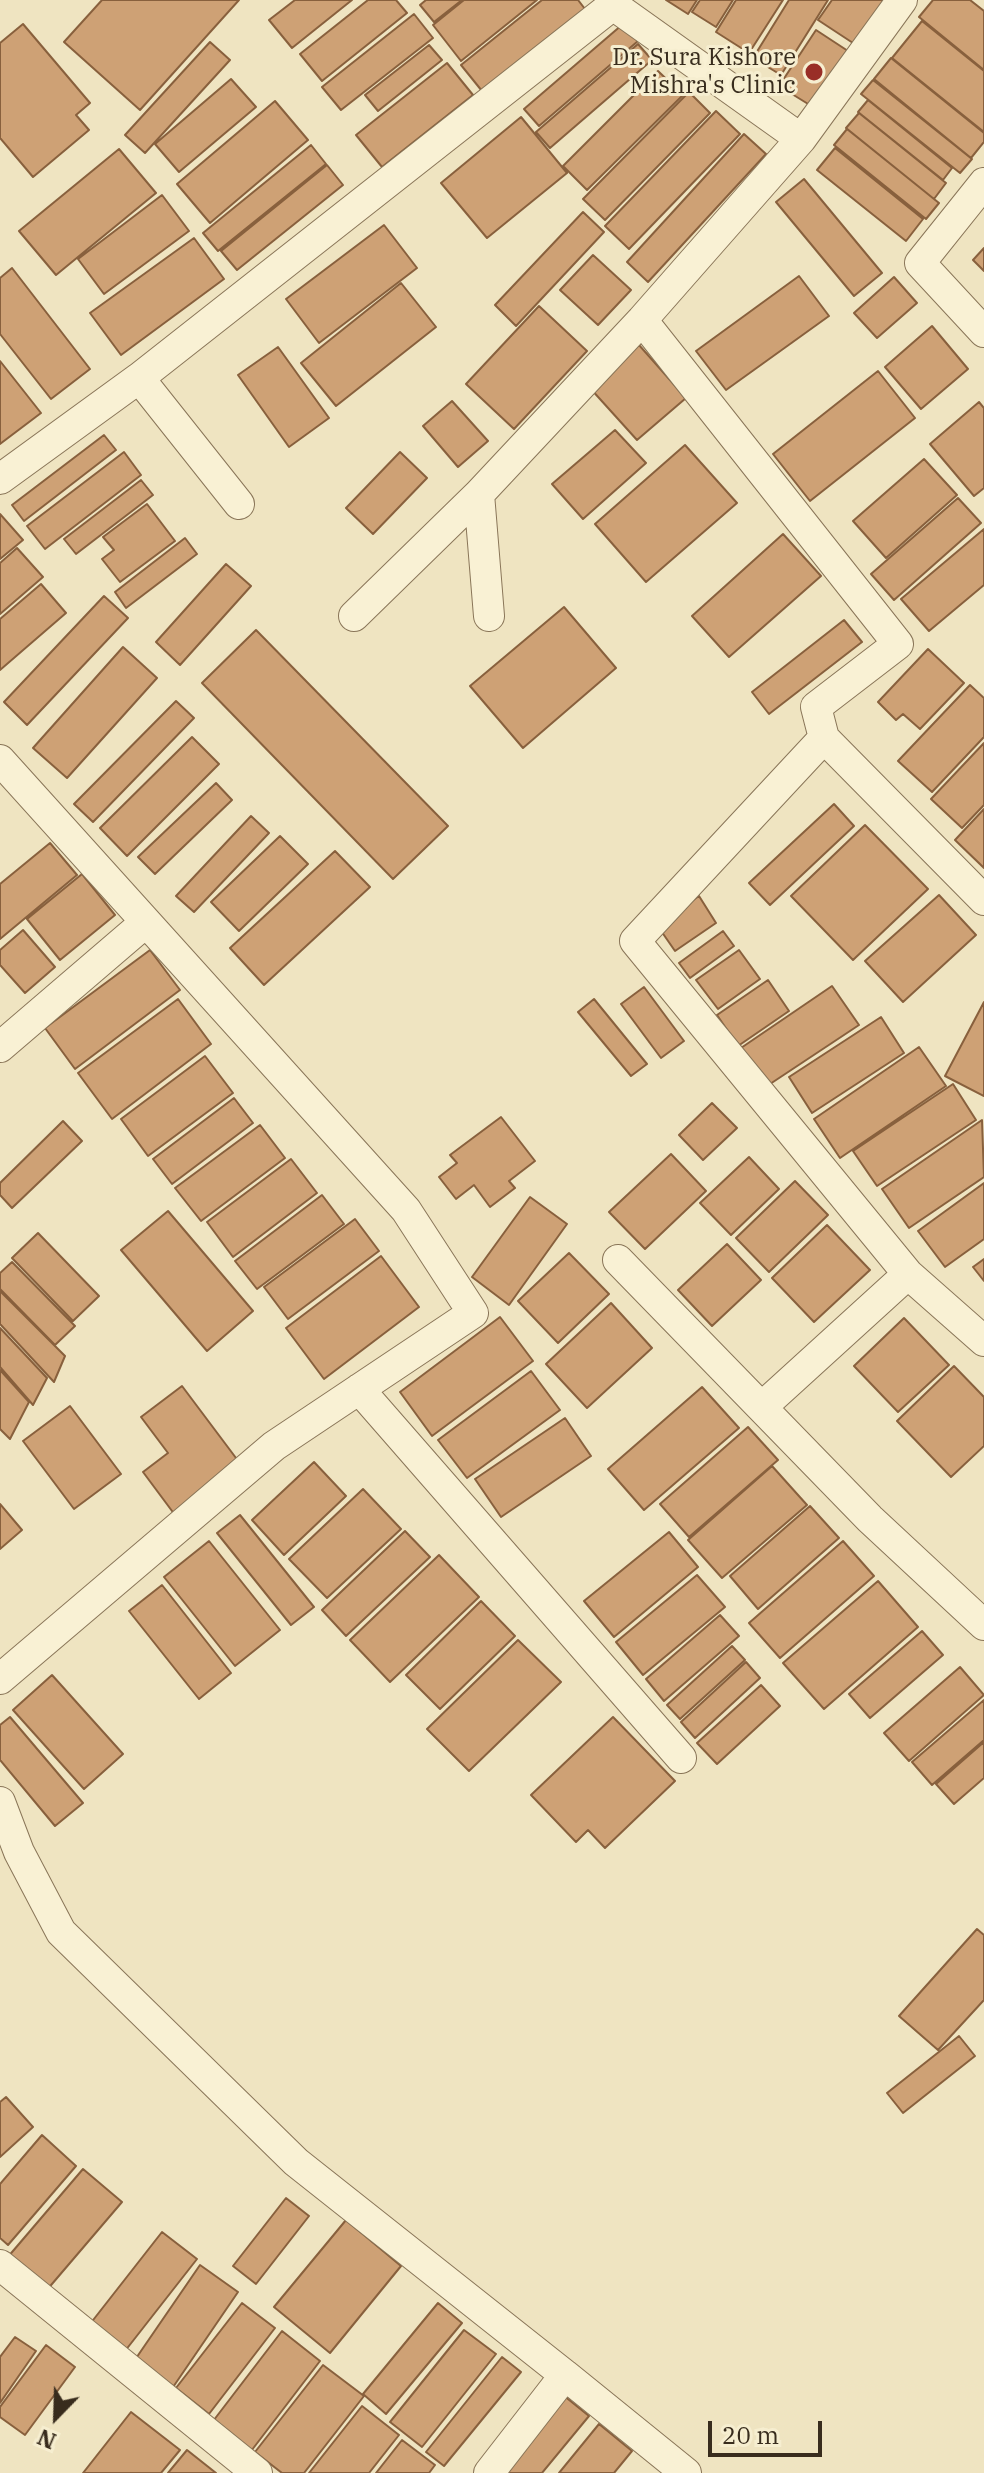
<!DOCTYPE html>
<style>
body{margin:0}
#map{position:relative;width:984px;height:2473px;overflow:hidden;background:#efe4c1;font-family:"IBM Plex Serif",serif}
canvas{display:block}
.north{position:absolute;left:16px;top:2377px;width:80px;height:80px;-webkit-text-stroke:6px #f6eed0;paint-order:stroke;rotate:203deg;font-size:22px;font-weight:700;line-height:32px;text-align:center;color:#382c1d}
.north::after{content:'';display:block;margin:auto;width:28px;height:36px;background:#382c1d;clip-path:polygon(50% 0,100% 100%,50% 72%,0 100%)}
.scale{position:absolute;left:708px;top:2421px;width:114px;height:36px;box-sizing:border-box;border:4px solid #382c1d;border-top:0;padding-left:10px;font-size:24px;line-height:28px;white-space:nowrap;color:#382c1d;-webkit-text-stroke:6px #f6eed0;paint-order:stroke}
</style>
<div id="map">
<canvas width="984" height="2473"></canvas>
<div class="north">N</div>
<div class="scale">20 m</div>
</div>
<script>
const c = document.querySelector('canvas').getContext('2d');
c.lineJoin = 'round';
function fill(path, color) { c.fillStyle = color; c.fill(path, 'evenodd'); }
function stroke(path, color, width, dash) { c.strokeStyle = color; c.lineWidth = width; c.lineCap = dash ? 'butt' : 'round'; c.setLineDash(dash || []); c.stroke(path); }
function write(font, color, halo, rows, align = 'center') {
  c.font = font + ' "IBM Plex Serif",serif'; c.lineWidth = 6; c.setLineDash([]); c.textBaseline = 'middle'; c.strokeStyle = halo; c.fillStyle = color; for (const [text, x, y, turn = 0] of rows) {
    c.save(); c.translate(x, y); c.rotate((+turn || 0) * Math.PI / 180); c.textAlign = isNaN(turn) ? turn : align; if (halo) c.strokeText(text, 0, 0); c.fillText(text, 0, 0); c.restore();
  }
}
const building = new Path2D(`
 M102,0H239L140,110L64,42Z
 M295,0H352L292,48L269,20Z
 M368,0H396L407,13L322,81L300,54Z
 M426,0H462L434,22L420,5Z
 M464,0H537L461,61L433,25Z
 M542,0H578L585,9L482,91L461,65Z
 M666,0H697L688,14Z
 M700,0H733L716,27L692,12Z
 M736,0H783L749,53L716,32Z
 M789,0H828L781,75L753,58Z
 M832,0H885L856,45L818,20Z
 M933,0H970L984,11V70L919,17Z
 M414,14L433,38L341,110L322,87Z
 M922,21L984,71V132L892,58Z
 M23,24L90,103L76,115L89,130L33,177L0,138V43Z
 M623,24L638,41L539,126L524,109Z
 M816,30L848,51L813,107L779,86Z
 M210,42L230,60L145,153L125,135Z
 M638,44L652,60L550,148L536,132Z
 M429,45L442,60L378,111L365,95Z
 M891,58L984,133V142L971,158L874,79Z
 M447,63L473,95L382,167L356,135Z
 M658,71L683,95L587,190L563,166Z
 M231,79L256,107L179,172L155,144Z
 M873,80L972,159L960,173L861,94Z
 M689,92L710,113L605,220L583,199Z
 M868,100L952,168L943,180L858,112Z
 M275,101L308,140L210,223L177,184Z
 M716,111L740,134L629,249L605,226Z
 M859,113L946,183L934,199L846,128Z
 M521,117L567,173L487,238L441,183Z
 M847,129L939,203L926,219L834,145Z
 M744,134L766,154L648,282L627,262Z
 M311,145L326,164L218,251L203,233Z
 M835,148L923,219L906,241L817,170Z
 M119,149L156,193L56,275L19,231Z
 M327,165L343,185L237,270L221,251Z
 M804,179L882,273L854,296L776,202Z
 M162,195L189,231L104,294L78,259Z
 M583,212L604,232L516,326L495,305Z
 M384,225L417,268L319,343L286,299Z
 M194,238L224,279L121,355L90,313Z
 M984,248V271L973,260Z
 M593,255L631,290L598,325L560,290Z
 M12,268L90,369L51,399L0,334V278Z
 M799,276L829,316L726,390L696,351Z
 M894,277L917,303L877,338L854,313Z
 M401,283L436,327L336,406L301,363Z
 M539,306L587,351L514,429L466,384Z
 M932,326L968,369L921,409L885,367Z
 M639,345L686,398L637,440L590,388Z
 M278,347L329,418L289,447L238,375Z
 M0,361L41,413L0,444Z
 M878,371L915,418L810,501L773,454Z
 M452,401L488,441L458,467L423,426Z
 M979,402L984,408V488L974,496L930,444Z
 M615,430L646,463L583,519L552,484Z
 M104,435L116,450L24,521L12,505Z
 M685,445L737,503L646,582L595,524Z
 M124,452L141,475L45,549L27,526Z
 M400,452L427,478L373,534L346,508Z
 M924,459L957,495L886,558L853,521Z
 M141,480L153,495L76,554L64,539Z
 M958,498L981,523L894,600L871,574Z
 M147,504L175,541L120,582L102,559L114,550L103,537Z
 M0,514L23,540L0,559Z
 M984,529V585L929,631L901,599Z
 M783,534L821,576L729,657L692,616Z
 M185,538L197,554L126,608L115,592Z
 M17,548L43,577L0,614V563Z
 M226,564L251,586L180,665L156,642Z
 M41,584L66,613L0,670V619Z
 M104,596L128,618L27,725L4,702Z
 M564,607L616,668L523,748L470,686Z
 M844,620L862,642L769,714L752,692Z
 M256,630L448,826L393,879L202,683Z
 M123,647L157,678L67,778L33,748Z
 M928,649L964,683L920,729L903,714L896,720L878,702Z
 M970,685L984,698V737L932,792L898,761Z
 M176,701L194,718L93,822L74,804Z
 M192,737L219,764L127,856L100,828Z
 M984,743V805L962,828L931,799Z
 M216,783L232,800L155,874L138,857Z
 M834,804L854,826L770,905L749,883Z
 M984,809V868L955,840Z
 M251,816L269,833L194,912L176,896Z
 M865,825L928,889L853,960L791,896Z
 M280,836L308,864L239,931L211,902Z
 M50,843L77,875L0,939V884Z
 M335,851L370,887L264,985L230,948Z
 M82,874L115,915L60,960L27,919Z
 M939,895L976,935L903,1002L865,961Z
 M699,896L716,923L675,951L657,925Z
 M23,930L55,967L25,993L0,965V950Z
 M723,931L734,946L690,978L679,963Z
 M150,950L180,990L75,1069L45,1028Z
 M739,950L760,979L718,1009L696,980Z
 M768,980L789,1011L738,1046L717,1015Z
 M832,986L859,1025L764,1088L738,1050Z
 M644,987L684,1041L661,1058L621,1004Z
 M178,999L211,1044L112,1119L78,1073Z
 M594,999L647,1064L631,1076L578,1012Z
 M984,1002V1096L945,1076Z
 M881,1017L904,1053L812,1113L789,1077Z
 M919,1047L946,1086L840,1158L814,1119Z
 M205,1056L233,1093L148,1156L121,1119Z
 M953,1084L976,1120L877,1186L853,1151Z
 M234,1098L253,1123L172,1184L153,1159Z
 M712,1103L737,1128L703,1160L679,1135Z
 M501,1117L535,1161L509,1181L515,1188L490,1207L474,1185L456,1199L439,1177L457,1163L450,1155Z
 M982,1120L984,1177L909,1228L882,1189Z
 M63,1121L82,1141L12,1208L0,1195V1183Z
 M260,1125L285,1158L201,1221L175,1188Z
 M671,1154L706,1191L645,1249L609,1212Z
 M749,1157L779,1189L731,1235L700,1203Z
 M291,1159L317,1193L233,1257L207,1222Z
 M795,1181L828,1215L769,1272L736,1238Z
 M984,1183V1239L945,1267L918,1231Z
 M322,1195L344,1224L257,1289L235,1261Z
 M530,1197L567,1224L509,1305L472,1277Z
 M168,1211L253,1311L207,1351L121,1250Z
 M355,1219L379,1251L288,1319L264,1287Z
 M827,1225L870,1270L814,1322L772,1278Z
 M38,1233L99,1296L73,1321L12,1258Z
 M727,1244L761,1280L712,1326L678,1290Z
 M569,1253L609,1294L558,1343L518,1301Z
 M381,1256L419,1307L324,1379L286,1328Z
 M984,1259V1281L973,1267Z
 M12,1262L75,1326L55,1345L0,1289V1273Z
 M0,1291L65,1356L54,1382L0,1324Z
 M611,1303L652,1348L587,1408L546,1364Z
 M500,1317L533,1361L432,1436L400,1392Z
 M904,1318L949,1365L898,1412L854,1366Z
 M0,1328L47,1378L33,1405L0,1367Z
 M954,1366L984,1397V1446L951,1477L897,1421Z
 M0,1370L29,1402L10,1439L0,1429Z
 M531,1371L560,1410L467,1478L438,1440Z
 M182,1386L242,1466L175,1515L143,1472L168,1453L141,1417Z
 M702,1387L739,1428L644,1510L608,1469Z
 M70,1406L121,1474L74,1509L23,1441Z
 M565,1418L591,1456L501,1517L475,1479Z
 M748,1427L778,1460L689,1537L660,1504Z
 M314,1462L346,1496L284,1555L252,1520Z
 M772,1466L807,1505L722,1578L688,1540Z
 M363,1489L401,1529L327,1598L289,1559Z
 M0,1504L22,1530L0,1549Z
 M810,1506L839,1538L758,1609L730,1576Z
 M240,1515L314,1607L291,1625L217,1533Z
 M405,1531L430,1557L346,1636L322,1610Z
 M669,1532L698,1567L614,1637L584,1601Z
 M209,1541L280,1630L235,1666L164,1577Z
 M843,1541L874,1576L780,1658L749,1623Z
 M439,1555L479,1597L390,1682L350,1640Z
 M697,1575L725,1607L643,1675L616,1642Z
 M878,1581L918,1627L824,1709L783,1663Z
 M162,1585L231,1673L199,1699L129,1611Z
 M481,1601L515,1636L440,1709L406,1675Z
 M720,1615L739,1636L664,1701L646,1679Z
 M922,1631L943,1655L870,1718L849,1694Z
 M518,1640L561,1682L469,1771L427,1729Z
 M732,1646L745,1660L680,1719L667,1705Z
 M746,1662L760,1678L695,1738L681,1722Z
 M960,1667L984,1695L909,1761L884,1733Z
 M52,1675L123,1754L84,1789L13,1710Z
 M761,1685L780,1706L717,1764L697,1743Z
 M984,1700V1740L932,1785L912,1762Z
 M10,1717L83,1803L55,1826L0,1760V1725Z
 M613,1717L675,1781L605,1848L588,1830L576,1842L531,1795Z
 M984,1742V1778L954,1804L936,1784Z
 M977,1929L984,1935V2000L938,2050L899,2016Z
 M959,2036L975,2056L903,2113L887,2093Z
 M6,2097L33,2127L0,2157V2102Z
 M42,2135L76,2166L8,2245L0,2238V2184Z
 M83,2169L122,2202L46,2291L7,2258Z
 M286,2198L309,2216L256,2284L233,2266Z
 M346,2220L401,2266L330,2353L274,2307Z
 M162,2232L197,2259L125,2351L90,2324Z
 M200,2265L238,2292L169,2393L130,2367Z
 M242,2303L275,2328L209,2414L176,2388Z
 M438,2303L462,2323L386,2414L363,2394Z
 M464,2330L496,2354L422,2447L390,2422Z
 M282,2331L320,2361L245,2459L207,2429Z
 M15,2337L36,2351L0,2403V2357Z
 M46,2345L75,2367L25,2435L0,2417V2407Z
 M502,2357L521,2372L444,2466L426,2452Z
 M323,2365L364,2396L304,2473H282L255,2452Z
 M563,2395L589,2416L542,2473H499Z
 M362,2406L399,2435L369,2473H309Z
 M131,2412L180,2450L161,2473H83Z
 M599,2424L632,2451L614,2473H559Z
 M402,2440L435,2465L429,2473H376Z
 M187,2450L216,2473H168Z`);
fill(building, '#cea175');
stroke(building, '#88603d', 2);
const street = new Path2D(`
 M984,183L920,263L984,332
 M642,320L898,644L816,707L824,738L984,900
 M139,378L239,504
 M0,479L139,378L613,5L801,139L902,0
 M354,616L479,494
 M489,616L479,494L642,320L801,139
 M824,738L635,941L908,1274L984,1341
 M0,760L406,1210L473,1313L274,1446L0,1679
 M0,1047L146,922
 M618,1260L870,1519L984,1625
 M359,1389L681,1758
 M763,1406L908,1274
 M0,1802L19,1852L61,1932L296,2162L565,2375L489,2473
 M0,2265L257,2473
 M565,2375L686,2473`);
stroke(street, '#897558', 32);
stroke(street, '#f9f1d4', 30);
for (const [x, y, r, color] of [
 [814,72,10,"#992e27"]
]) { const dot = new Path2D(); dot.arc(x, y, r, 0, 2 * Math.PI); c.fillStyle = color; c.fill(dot); stroke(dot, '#f6eed0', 3); }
write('24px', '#382c1d', '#f6eed0', [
 ["Dr. Sura Kishore",796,58],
 ["Mishra's Clinic",796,86]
], 'right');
</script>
